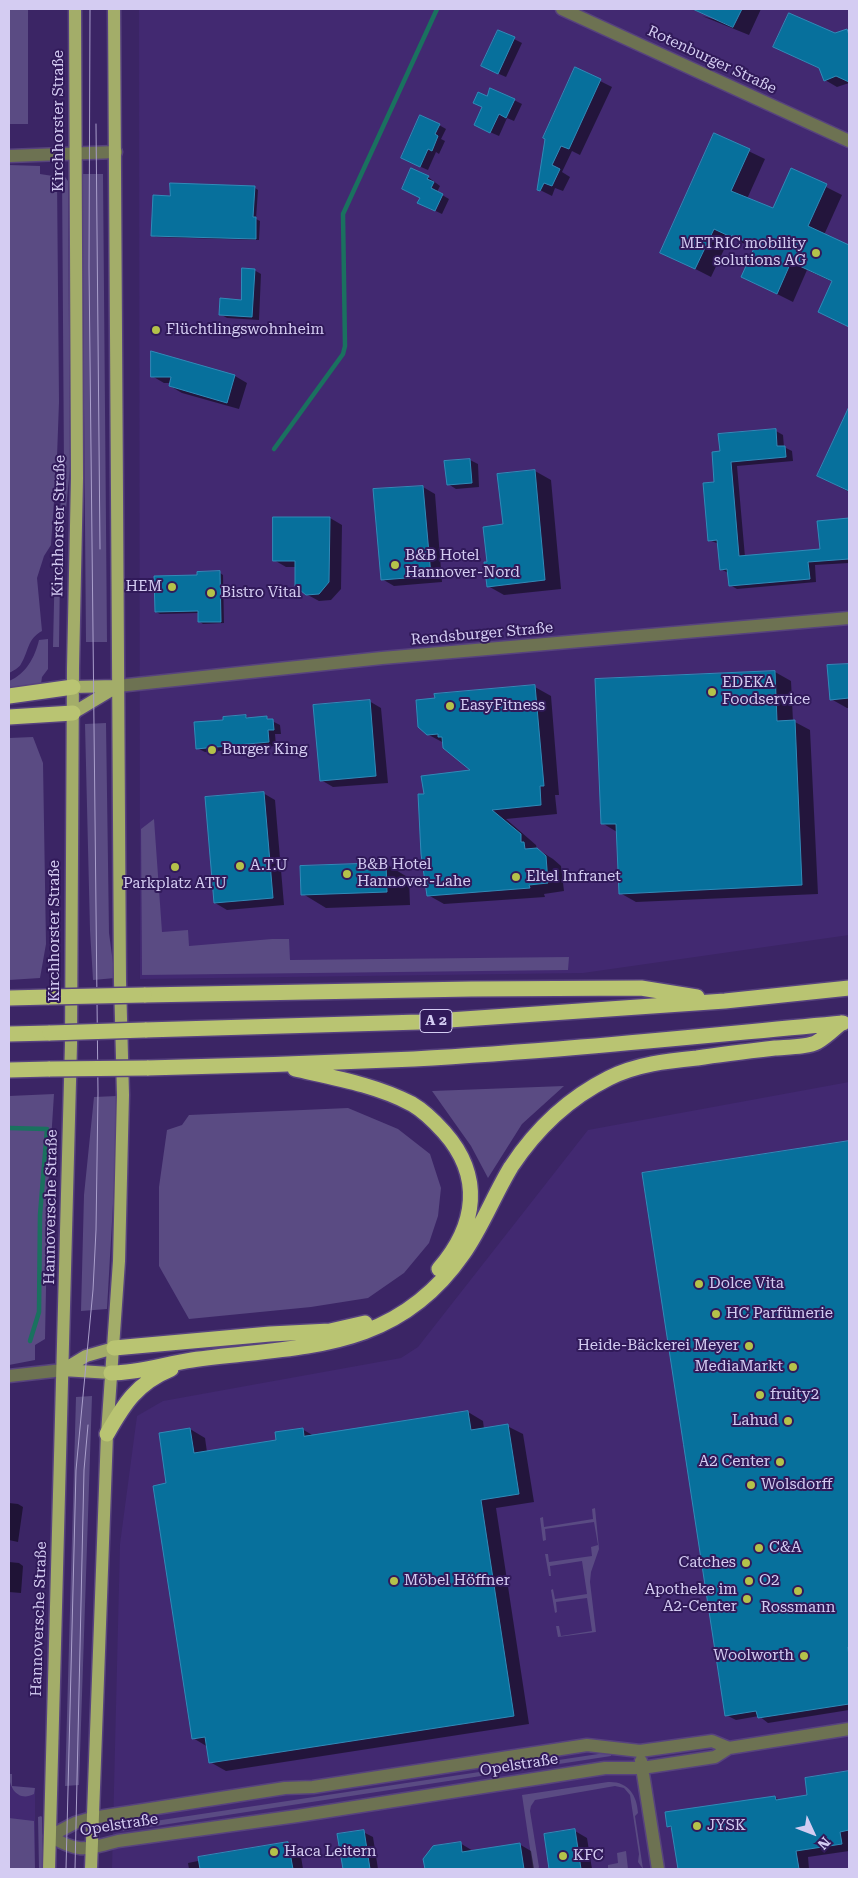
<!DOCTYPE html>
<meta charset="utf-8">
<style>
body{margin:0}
#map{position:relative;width:858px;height:1878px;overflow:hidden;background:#3b2565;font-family:"Roboto Serif",serif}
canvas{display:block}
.frame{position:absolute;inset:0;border:10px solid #d4ccf2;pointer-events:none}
.north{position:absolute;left:788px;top:1808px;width:50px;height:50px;-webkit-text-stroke:4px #311a5a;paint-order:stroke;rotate:133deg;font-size:14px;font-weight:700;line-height:20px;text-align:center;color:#d4ccf2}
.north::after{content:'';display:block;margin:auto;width:18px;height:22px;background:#d4ccf2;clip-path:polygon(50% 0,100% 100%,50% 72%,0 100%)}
</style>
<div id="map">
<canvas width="858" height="1878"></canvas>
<div class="frame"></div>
<div class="north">N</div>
</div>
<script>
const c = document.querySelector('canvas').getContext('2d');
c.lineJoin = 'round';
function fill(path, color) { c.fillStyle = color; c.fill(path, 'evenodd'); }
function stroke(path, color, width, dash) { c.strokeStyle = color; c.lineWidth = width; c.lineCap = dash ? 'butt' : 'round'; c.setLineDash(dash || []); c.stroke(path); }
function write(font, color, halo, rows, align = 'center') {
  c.font = font + ' "Roboto Serif",serif'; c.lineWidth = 4; c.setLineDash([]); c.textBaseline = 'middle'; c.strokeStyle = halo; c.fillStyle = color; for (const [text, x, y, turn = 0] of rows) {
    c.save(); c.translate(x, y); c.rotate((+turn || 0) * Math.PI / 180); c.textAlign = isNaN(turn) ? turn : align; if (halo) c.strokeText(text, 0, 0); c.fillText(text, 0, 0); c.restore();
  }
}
fill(new Path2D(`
 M139,9H849V935L583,973L140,979Z
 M849,1082V1869H112L120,1544L137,1416L163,1401L401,1358L418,1347L588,1130Z
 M9,1774H12V1786L35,1788V1869H9Z`), '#422971');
fill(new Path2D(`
 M9,9H28V124H9Z
 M9,165L40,166V174L53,176L57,178L59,402L57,457L51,545L44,556L37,578L42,631C27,639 29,651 21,664C19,668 13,671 9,673Z
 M62,173L68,181V187L70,467L60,572L59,647H53L55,559L64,471Z
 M82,174H103L107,642H86Z
 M48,639V669L42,677L41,684L33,688L9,692V681C26,674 35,657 39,640Z
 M106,723L109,933L115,978L93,980L90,930L85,724Z
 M33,737L43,763L46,944L40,978L9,980V738Z
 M154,819L162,932L188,930L189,946L272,939H289L290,960L569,957L568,970L142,975L141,829Z
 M564,1086L522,1124L488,1178L471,1146L432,1091Z
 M54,1094L48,1188L45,1339L35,1345V1360L9,1365V1096Z
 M117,1096L114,1187L107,1309L81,1311L84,1195L94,1097Z
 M348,1108L398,1129L430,1154L441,1188L438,1216L429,1243L404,1273L368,1298L311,1307L189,1319L159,1266V1187L167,1130L182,1125L189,1115Z
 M92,1396L79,1785L65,1786L76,1397Z
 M595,1508L599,1549L591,1572L590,1582L596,1632L558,1637L556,1626H559L561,1636L592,1631L587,1598L556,1602L557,1612L555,1613L551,1590L553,1589L555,1599L587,1594L582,1561L550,1566L551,1576H549L545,1554H548L549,1562L592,1556L591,1547L598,1545L594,1522L545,1529L546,1540L543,1541L540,1518L543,1517L544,1527L593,1519L592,1509Z
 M605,1753H611V1756L123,1831L122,1826Z
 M9,1774H12V1786L35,1788L34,1794C19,1802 9,1789 9,1774Z
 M608,1782C628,1781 637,1795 638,1813L635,1816L643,1869L638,1862L639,1854L630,1795L624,1788L615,1786L535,1800L531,1806L530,1811L539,1867L538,1869H533L522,1795Z
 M41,1816L42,1817V1868L39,1869L38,1817Z
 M9,1818L34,1821L35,1869H9Z
 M626,1851L628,1869H608V1865L618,1863L617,1853Z`), '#5a4b83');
fill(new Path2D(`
 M691,9H761L749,35L702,16L717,20L718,18Z
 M847,31L849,32V83L837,87L825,80L821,69L775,47L835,35Z
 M514,39L522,43L506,77L490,70Z
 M576,69L612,87L580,155L572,151L562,172L570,177L563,191L555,188L552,196L538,189Z
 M488,97L514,100L522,104L514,121L507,118L499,136L483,129Z
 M439,125L446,129L441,139L445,141L439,154L436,152L428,170L409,162Z
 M715,135L765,159L747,199L773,210L792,170L842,195L824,235L849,246V327L820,312L833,282L807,270L793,302L743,277L756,247L748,243L747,245L730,237L711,277L662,252Z
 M428,177L440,186L437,192L449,199L442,214L425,206L421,198L403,189Z
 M255,188L258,190L256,219L260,221L259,240L156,237L153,235L171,197Z
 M254,270L261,274L259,320L227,318L220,314L242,301Z
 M153,353L235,376L247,383L239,409L182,393L170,386L171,383H164L152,376Z
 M849,410V492L819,476Z
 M776,431L783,435L784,447L792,451L793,461L737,466L745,557L821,550L848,520L849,563L815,565L816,582L737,589L730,585L728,573L721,569L719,544L709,540L721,453Z
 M470,460L478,464L479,487L456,489L448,484Z
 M535,471L551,480L561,589L504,595L488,586L489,563Z
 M423,487L435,494L442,582L394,586L382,579Z
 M330,518L342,525L341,589L331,600L319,601L306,594L296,567H286L274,560Z
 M220,573L223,575L224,623L203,624L200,622L199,613L160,614L156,612L199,576Z
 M849,665V708H847L831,699L828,667Z
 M775,672L791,681L793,721L810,730L818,894L636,902L620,893L617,832L602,823Z
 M535,687L551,696L559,795H555L557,814L506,819L536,845L537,849L553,859L561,866L564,891L544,894L545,897L444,904L428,895L425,795L473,771L444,743L427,734Z
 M369,701L381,708L388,783L333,787L321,780Z
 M246,716L250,719L266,718L280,725L281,734H275L276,746L205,752L197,748L224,721Z
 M263,793L275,800L284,905L227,910L215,903Z
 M386,864L409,878L410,905L326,908L303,894Z
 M849,1143V1710L768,1723L759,1716L736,1720L726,1715L644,1174Z
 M468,1412L483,1421L484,1429L507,1426L523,1434L534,1502L496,1508L529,1724L226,1771L210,1762L208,1747L193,1738L168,1484L190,1429L205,1438L207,1452L277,1441L302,1429L314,1436Z
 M9,1503L18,1504L23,1507L18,1542L9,1540Z
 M9,1562L19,1563L23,1566L21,1593L9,1592Z
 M849,1773V1851L808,1857L809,1869H680L673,1829L668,1826L775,1797L781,1801L809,1797L806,1779Z
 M575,1831L587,1838L592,1869H551L545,1835Z
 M363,1832L373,1837L378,1869H344L339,1835Z
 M288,1843L300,1850L303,1869H189L188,1863Z
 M460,1843L473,1851L519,1844L531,1851L534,1869H426L424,1859Z`), '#0007');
stroke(new Path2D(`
 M274,449L343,354L345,346L343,214L437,9
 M9,1128L47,1129L40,1215L39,1312L30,1341`), '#1a715f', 4.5);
const building = new Path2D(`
 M693,9H742L733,27Z
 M789,13L835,33L847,29L849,35V82L836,76L824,81L819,68L773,47Z
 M498,30L515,37L498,74L481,66Z
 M575,67L601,79L569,149L561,146L552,165L560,169L552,186L544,183L540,191L537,190L545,139L543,138Z
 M490,88L515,99L506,118L499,114L490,133L474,125L482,107L473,103L478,92L487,96Z
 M420,115L440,124L435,134L438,136L432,151L428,149L420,167L401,158Z
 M714,133L750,149L731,191L773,208L791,168L827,184L808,226L849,245V327L818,312L832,281L791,262L777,294L741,277L755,246L732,235L731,237L714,229L695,269L660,253Z
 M411,168L429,176L427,179L434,182L431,188L443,194L435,211L417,203L420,198L402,189Z
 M170,183L255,186L253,217H256V239L151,236L153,195L170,196Z
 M242,268L255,269L252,317L219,315L220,298L241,300Z
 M151,351L235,375L227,403L169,386L171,377H151Z
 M849,407V491L817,476Z
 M776,429L777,446H785L786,457L731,462L739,556L820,549L817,521L849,518V559L808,562L810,579L729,586L727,569L720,570L717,540L708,541L703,483L714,482L712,452L720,451L718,434Z
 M470,459L472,483L447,485L444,461Z
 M535,470L545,580L487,587L484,562H487L483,527L503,524L497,474Z
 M423,486L431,576L381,580L373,489Z
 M273,517H330L329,582L319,594L306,595L295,586V561H273Z
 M220,571L221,622H198V611L155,612L154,576L197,575V572Z
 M849,664V698L830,700L827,665Z
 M775,671L777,721L795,720L802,885L619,894L616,824H601L595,679Z
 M535,685L544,786H540L541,805L492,810L521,834V842H524L525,849L537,848L546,856L548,883L529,885L530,888L427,896L421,854L418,794H424L421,776L470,770L443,748L442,737H438V734L427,735L418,727L416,700L435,698L434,694Z
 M370,700L376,776L320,781L313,705Z
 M246,715V718L267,716V719H273L274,730H268L269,742L196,749L194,722L223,720V717Z
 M264,792L273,898L214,903L205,797Z
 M386,863L387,892L301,895L300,866Z
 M849,1141V1647H848L849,1658V1704L758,1718L756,1711L725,1716L642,1173Z
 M468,1411L471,1430L508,1424L519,1494L481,1500L514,1716L209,1763L205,1737L192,1739L153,1486L166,1483L159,1433L190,1428L194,1453L276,1440L275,1432L303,1428L304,1436Z
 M849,1771V1830L840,1832L842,1844L796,1851L799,1869H678L671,1826L667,1827L665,1812L775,1796L776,1800L807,1795L805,1778Z
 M575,1829L581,1869H549L544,1834Z
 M364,1830L370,1869H343L337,1834Z
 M288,1842L293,1869H200L198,1857Z
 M461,1842L462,1852L520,1843L524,1869H425L423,1859L433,1846Z`);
fill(building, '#07709c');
stroke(building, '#318ab8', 1);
const minor = new Path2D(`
 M562,9L849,141
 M9,156L116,152
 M118,686L382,658L849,618
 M9,1376L63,1370
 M729,1748L712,1741L640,1751L587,1745L313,1787L285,1788L92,1818L75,1823L50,1836C79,1854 87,1849 118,1841L297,1816L605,1768H642L715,1757L729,1748L849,1729
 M641,1761L658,1869`);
const major = new Path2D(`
 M73,687L116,686
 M73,713L118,686
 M63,1370L86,1356L114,1348
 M63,1370L111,1373
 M49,1869L71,1044L73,668L77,478L75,9
 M91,1869L107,1434L119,1261L123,1095L120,981L114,9`);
const highway = new Path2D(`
 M9,696L73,687
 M9,717L73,713
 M144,995L471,989L641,988L697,997
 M9,998L49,997
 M145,1030L420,1022L725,1001L849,988
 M9,1034L50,1033
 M147,1068C236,1066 325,1063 414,1059C557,1051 700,1036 843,1023
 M295,1069C335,1078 376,1085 412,1104C424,1111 435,1122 444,1132C483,1176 477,1225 439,1269
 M9,1070L50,1069
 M114,1348L270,1334L330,1331L365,1323
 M111,1373C139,1373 165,1364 192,1360C299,1345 394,1354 463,1254C482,1227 494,1195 511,1167C536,1129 569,1098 609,1078C637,1064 667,1061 697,1058C723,1054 749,1051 775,1048C786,1047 809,1047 817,1042C826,1037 834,1029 841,1023
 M107,1434C124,1404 137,1383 171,1369`);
stroke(minor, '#57437e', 15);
stroke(major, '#57437e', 15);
stroke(highway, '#57437e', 18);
stroke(minor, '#6d7252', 12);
stroke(major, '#a3ad69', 12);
stroke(highway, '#b9c472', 15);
stroke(new Path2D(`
 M96,124L100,549
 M66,1869L76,1470L93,1290L96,1230L98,1093L89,267L90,9
 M75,1869L84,1470L88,1425`), '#aa9fcc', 1);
const highwayBridge = new Path2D(`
 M49,997L144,995
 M50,1033L145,1030
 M50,1069L147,1068`);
stroke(highwayBridge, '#57437e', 18, []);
stroke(highwayBridge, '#b9c472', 15);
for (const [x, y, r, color] of [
 [816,253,5,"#b4c24a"],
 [156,330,5,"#b4c24a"],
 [395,565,5,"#b4c24a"],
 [172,587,5,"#b4c24a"],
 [211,593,5,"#b4c24a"],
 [712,692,5,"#b4c24a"],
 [450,706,5,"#b4c24a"],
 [212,750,5,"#b4c24a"],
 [240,866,5,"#b4c24a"],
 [175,867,5,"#b4c24a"],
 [347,874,5,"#b4c24a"],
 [516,877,5,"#b4c24a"],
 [699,1284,5,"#b4c24a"],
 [716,1314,5,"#b4c24a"],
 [749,1346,5,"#b4c24a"],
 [793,1367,5,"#b4c24a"],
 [760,1395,5,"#b4c24a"],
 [788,1421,5,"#b4c24a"],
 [780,1462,5,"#b4c24a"],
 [751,1485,5,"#b4c24a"],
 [759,1548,5,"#b4c24a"],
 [746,1563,5,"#b4c24a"],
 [394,1581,5,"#b4c24a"],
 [749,1581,5,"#b4c24a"],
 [798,1591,5,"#b4c24a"],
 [747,1599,5,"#b4c24a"],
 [804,1656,5,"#b4c24a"],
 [697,1826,5,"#b4c24a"],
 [274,1852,5,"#b4c24a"],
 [563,1856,5,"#b4c24a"]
]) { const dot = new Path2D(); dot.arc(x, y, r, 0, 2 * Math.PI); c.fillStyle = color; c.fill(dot); stroke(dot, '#311a5a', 2); }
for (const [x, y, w] of [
 [436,1021,32]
]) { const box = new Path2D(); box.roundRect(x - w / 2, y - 11.5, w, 23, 4); c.fillStyle = '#311a5a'; c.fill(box); stroke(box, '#d4ccf2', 1); }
write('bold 14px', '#d4ccf2', null, [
 ["A 2",436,1021]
]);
write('15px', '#d4ccf2', '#311a5a', [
 ["Rotenburger Straße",712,60,25],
 ["Kirchhorster Straße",59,121,-90],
 ["Kirchhorster Straße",59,526,-89],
 ["Rendsburger Straße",482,634,-5],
 ["Kirchhorster Straße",55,931,-90],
 ["Hannoversche Straße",51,1207,-89],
 ["Hannoversche Straße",39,1619,-88],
 ["Opelstraße",519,1765,-9],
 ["Opelstraße",119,1825,-9]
]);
write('15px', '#d4ccf2', '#311a5a', [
 ["METRIC mobility",806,244,"right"],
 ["solutions AG",806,261,"right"],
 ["Flüchtlingswohnheim",166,330],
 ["B&B Hotel",405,556],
 ["Hannover-Nord",405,573],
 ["HEM",162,587,"right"],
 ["Bistro Vital",221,593],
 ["EDEKA",722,683],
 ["Foodservice",722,700],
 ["EasyFitness",460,706],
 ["Burger King",222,750],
 ["B&B Hotel",357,865],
 ["Hannover-Lahe",357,882],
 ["A.T.U",250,866],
 ["Eltel Infranet",526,877],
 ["Parkplatz ATU",175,884,"center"],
 ["Dolce Vita",709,1284],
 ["HC Parfümerie",726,1314],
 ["Heide-Bäckerei Meyer",739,1346,"right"],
 ["MediaMarkt",783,1367,"right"],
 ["fruity2",770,1395],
 ["Lahud",778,1421,"right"],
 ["A2 Center",770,1462,"right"],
 ["Wolsdorff",761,1485],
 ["C&A",769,1548],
 ["Catches",736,1563,"right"],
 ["Möbel Höffner",404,1581],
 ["O2",759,1581],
 ["Apotheke im",737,1590,"right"],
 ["A2-Center",737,1607,"right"],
 ["Rossmann",798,1608,"center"],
 ["Woolworth",794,1656,"right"],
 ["JYSK",707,1826],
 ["Haca Leitern",284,1852],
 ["KFC",573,1856]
], 'left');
</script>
